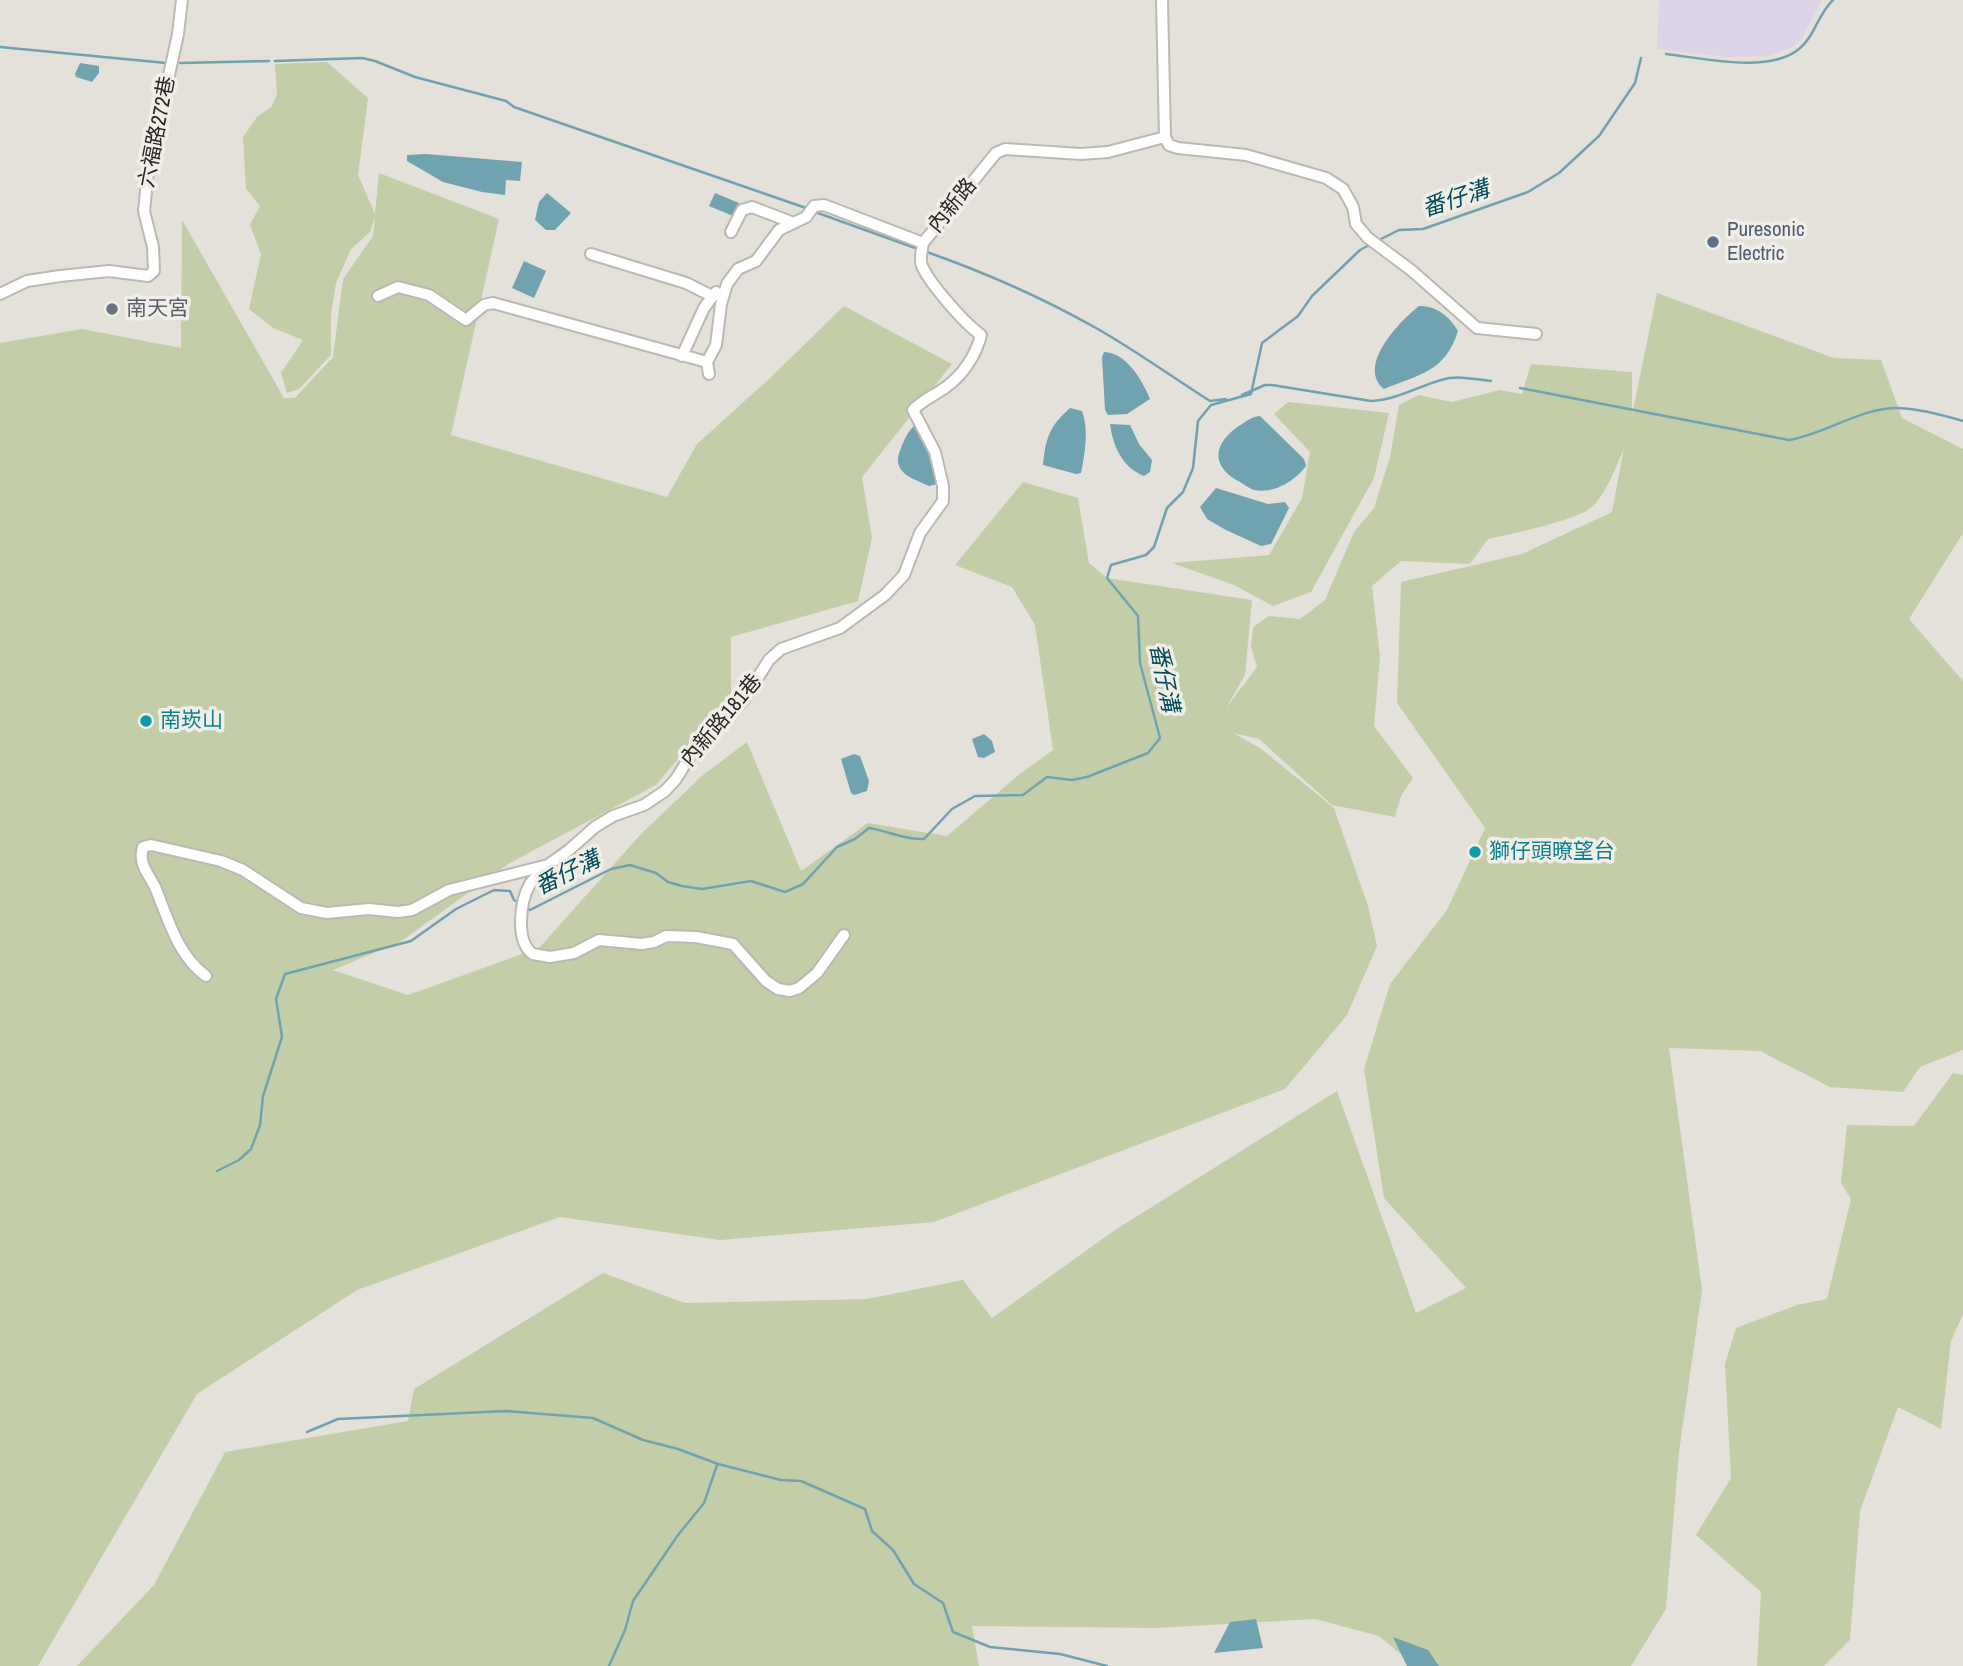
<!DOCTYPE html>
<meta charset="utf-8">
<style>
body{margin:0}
canvas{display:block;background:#e4e0da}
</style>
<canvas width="1963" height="1666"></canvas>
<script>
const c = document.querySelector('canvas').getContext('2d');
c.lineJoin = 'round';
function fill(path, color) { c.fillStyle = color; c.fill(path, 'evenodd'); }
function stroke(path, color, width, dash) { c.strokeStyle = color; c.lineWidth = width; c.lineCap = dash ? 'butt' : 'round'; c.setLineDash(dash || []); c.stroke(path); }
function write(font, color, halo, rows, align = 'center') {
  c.font = font + ' "Archivo Narrow","Noto Sans TC",sans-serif'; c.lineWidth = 7; c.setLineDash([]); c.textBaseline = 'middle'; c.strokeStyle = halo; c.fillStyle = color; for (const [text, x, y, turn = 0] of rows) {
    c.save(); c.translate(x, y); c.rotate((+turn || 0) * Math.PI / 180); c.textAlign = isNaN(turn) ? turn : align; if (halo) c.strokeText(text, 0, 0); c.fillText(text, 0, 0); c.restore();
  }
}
fill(new Path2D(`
 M1659,0H1822L1802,39L1792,47L1769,56L1727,57L1657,49Z`), '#dcd3e7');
fill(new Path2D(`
 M327,62L368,98L358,175L375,214L379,173L499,219L451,435L667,497L697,444L769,379L844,306L952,364L862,477L872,538L858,601L731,637V697L656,785L508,864L400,942L333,970L408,995L539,948L641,834L703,775L747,742L801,871L868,823L947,836L1021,773L1053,750L1035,625L1012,587L955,565L1023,482L1078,498L1089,563L1107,578L1252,600L1245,675L1226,708L1257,667L1251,647L1253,627L1269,616L1300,619L1325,600L1354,532L1374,508L1390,457L1399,405L1419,395L1452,402L1500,390L1522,394L1531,364L1632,372V415L1657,293L1834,358L1881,360L1902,418L1963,449V533L1909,619L1963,681V1050L1920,1067L1903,1092L1830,1087L1760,1051L1669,1048L1702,1290L1679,1452L1666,1609L1631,1666H1415L1379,1636L1315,1619L1155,1628L972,1626L979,1666H77L154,1585L225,1452L408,1421L414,1389L603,1273L685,1303L867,1299L963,1280L992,1318L1115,1230L1337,1091L1416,1313L1466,1288L1384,1198L1364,1069L1390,984L1447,910L1485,828L1397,703L1401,582L1522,554L1612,512L1624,448C1616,467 1608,490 1593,506C1580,520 1510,534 1488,539L1470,564L1401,561L1372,586L1380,657L1374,726L1413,778L1401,796L1395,817L1332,805L1259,739L1233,733L1260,748L1334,808L1368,906L1377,946L1347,1015L1285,1089L934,1222L720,1240L560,1217L357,1290L197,1394L38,1666H0V343L82,329L181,348L182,220L284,398H295L333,357L343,279L373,236L375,217L370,232L351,249L336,283L331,314V355L299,389L287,393L281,373L303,340L273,328L249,309L261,254L250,225L260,206L246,189L243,137L257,117L272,106L277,94L275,64Z
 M1288,402L1389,413L1374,478L1311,592L1273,606L1234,585L1172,563L1269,555L1302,498L1310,452L1274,414Z
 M1953,1073L1963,1075V1314L1951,1341L1941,1429L1898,1407L1860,1511L1850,1640L1824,1666H1757L1761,1592L1696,1535L1731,1478L1725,1364L1736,1328L1797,1305L1827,1299L1851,1199L1841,1183L1847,1125L1914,1126Z`), '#c3cea9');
fill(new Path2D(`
 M80,63L99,66V73L92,82L76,77L75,74Z
 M426,154L522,162L520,181L506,180L505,195L482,192L443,182L407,161V155Z
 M547,193L571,213L555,230H546L535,220L539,202Z
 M715,193L739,203L733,216L709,206Z
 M524,261L546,271L534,298L512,288Z
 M1419,306C1437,306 1449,316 1458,331C1445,372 1420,374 1384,389C1356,366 1400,321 1419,306Z
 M1104,352C1127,353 1142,380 1150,399L1127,414L1108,415L1105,410L1102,357Z
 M1070,408L1082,411C1089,430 1085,453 1081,473L1076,474L1043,465C1046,437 1049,427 1070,408Z
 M1260,416L1304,459L1306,466C1295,481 1274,494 1254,490C1250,489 1244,484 1240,482C1213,468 1211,447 1236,428C1244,423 1250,417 1260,416Z
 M916,424L929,452L937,484L929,486C911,478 890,472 901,448C905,438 908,431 916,424Z
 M1110,424L1130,425L1139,444L1152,460L1150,472L1144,476C1122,467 1113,446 1110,424Z
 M1216,488L1268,504L1285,502L1289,508L1271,544L1261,546L1226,530L1207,519L1200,507Z
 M984,734L992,741L995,752L984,758L978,757L972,739Z
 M854,754L860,756L869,781L867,791L854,795L851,793L841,759Z
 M1256,1619L1263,1648L1214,1653L1230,1622Z
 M1393,1637L1428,1650L1439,1666H1407Z`), '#71a2af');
stroke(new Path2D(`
 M0,47L166,63
 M1666,54C1702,58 1769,74 1799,49C1815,36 1818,14 1833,0
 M275,61L362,58L375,61L415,77L506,101L514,107L806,208
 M180,63L269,61
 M815,212L918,249
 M1377,241L1399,230L1423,229L1528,192L1559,173L1599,136L1635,83L1641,58
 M924,251C984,272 1041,297 1096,328C1135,350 1172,377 1210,401L1226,399
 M1520,388L1789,440C1826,434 1861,407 1899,408C1919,409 1943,415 1963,421
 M1242,395L1265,385H1272L1371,401C1396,400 1417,387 1441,380C1457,375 1474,379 1491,381
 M525,907L530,910L611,869L630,865L656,873L668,882L682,886L702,889L751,881L785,892L803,884L837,847L855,839L869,828C888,831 905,840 924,839L952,809L975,796L1023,795L1047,777L1072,780L1087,777L1148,753L1160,738L1140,663L1138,616L1107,578L1111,565L1146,555L1154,547L1167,508L1183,492L1193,468L1198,421L1211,405L1251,394L1262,343L1298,316L1312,296L1360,250L1371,244
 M217,1171L239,1160L251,1149L260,1125L263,1096L282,1037L276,999L285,974L411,941L456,909L494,890L510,891L514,900L519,903
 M307,1432L338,1419L506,1411L593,1418L643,1440L678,1449L718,1464L781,1480L801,1481L865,1509L872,1531L893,1550L914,1584L943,1603L953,1632L990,1647L1060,1654L1107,1666
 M609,1666L625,1630L633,1601L678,1535L704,1503L717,1465`), '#71a2af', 2.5);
const street = new Path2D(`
 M1165,137L1169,145L1178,148L1246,155L1326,178L1343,189L1353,207L1356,224L1368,238L1411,270L1477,328L1536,334
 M731,232L742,210L752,207L791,222
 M591,254L686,283L712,296
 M0,294L27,281L60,276L109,271L148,276L154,271L153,247L144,211L148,171L178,34L182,0
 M378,296L398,287L429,295L466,320L484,305L493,303L707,362
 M682,356L704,308L716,292
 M709,374L707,362L716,345L721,304L727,284L738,269L756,261L779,230L806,217L814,206L824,205L923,243L996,153L1005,149L1081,154L1108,152L1165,137L1162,0
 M546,867C541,872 534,878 530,884C520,901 515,942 533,954L550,957L574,953L599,940L642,944L654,942L666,936L696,937L733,944L766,981L778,989L790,991L799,988L817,973L844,935
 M206,976C177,955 168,918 155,887C148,873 138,864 143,847L151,845L221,861L243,870L301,908L327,913L369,909L398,912L412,910L449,890L548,865L569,850L595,827L613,816L644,805L665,791L676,779L700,740L743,701L769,660L781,649L840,628L885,595L904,575L920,533L943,501V486L935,452L913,410C925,398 934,396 946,387C963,375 976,355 981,335C965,324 930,284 922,266C919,259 922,251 923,243`);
stroke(street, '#bcb8b3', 14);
stroke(street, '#fff', 10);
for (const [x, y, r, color] of [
 [1713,242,7,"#5c6f8a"],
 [112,309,7,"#6b7280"],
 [146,721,7,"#0f9aa8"],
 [1475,852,7,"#0f9aa8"]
]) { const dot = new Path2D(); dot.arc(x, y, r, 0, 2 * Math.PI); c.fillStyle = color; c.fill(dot); stroke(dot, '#f1eee8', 2.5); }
write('21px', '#292825', '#f1eee8', [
 ["六福路272巷",158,132,-79],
 ["內新路",953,206,-51],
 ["內新路181巷",722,721,-50]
]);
write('21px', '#4e5e75', '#f1eee8', [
 ["Puresonic",1727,230],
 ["Electric",1727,254]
], 'left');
write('21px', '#5b616d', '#f1eee8', [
 ["南天宮",126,309]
], 'left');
write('21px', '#0d838f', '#f1eee8', [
 ["南崁山",160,721],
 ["獅仔頭暸望台",1489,852]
], 'left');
write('italic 23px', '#004c59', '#f1eee8', [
 ["番仔溝",1456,200,-18],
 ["番仔溝",1163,678,79],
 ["番仔溝",568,874,-26]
]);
</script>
